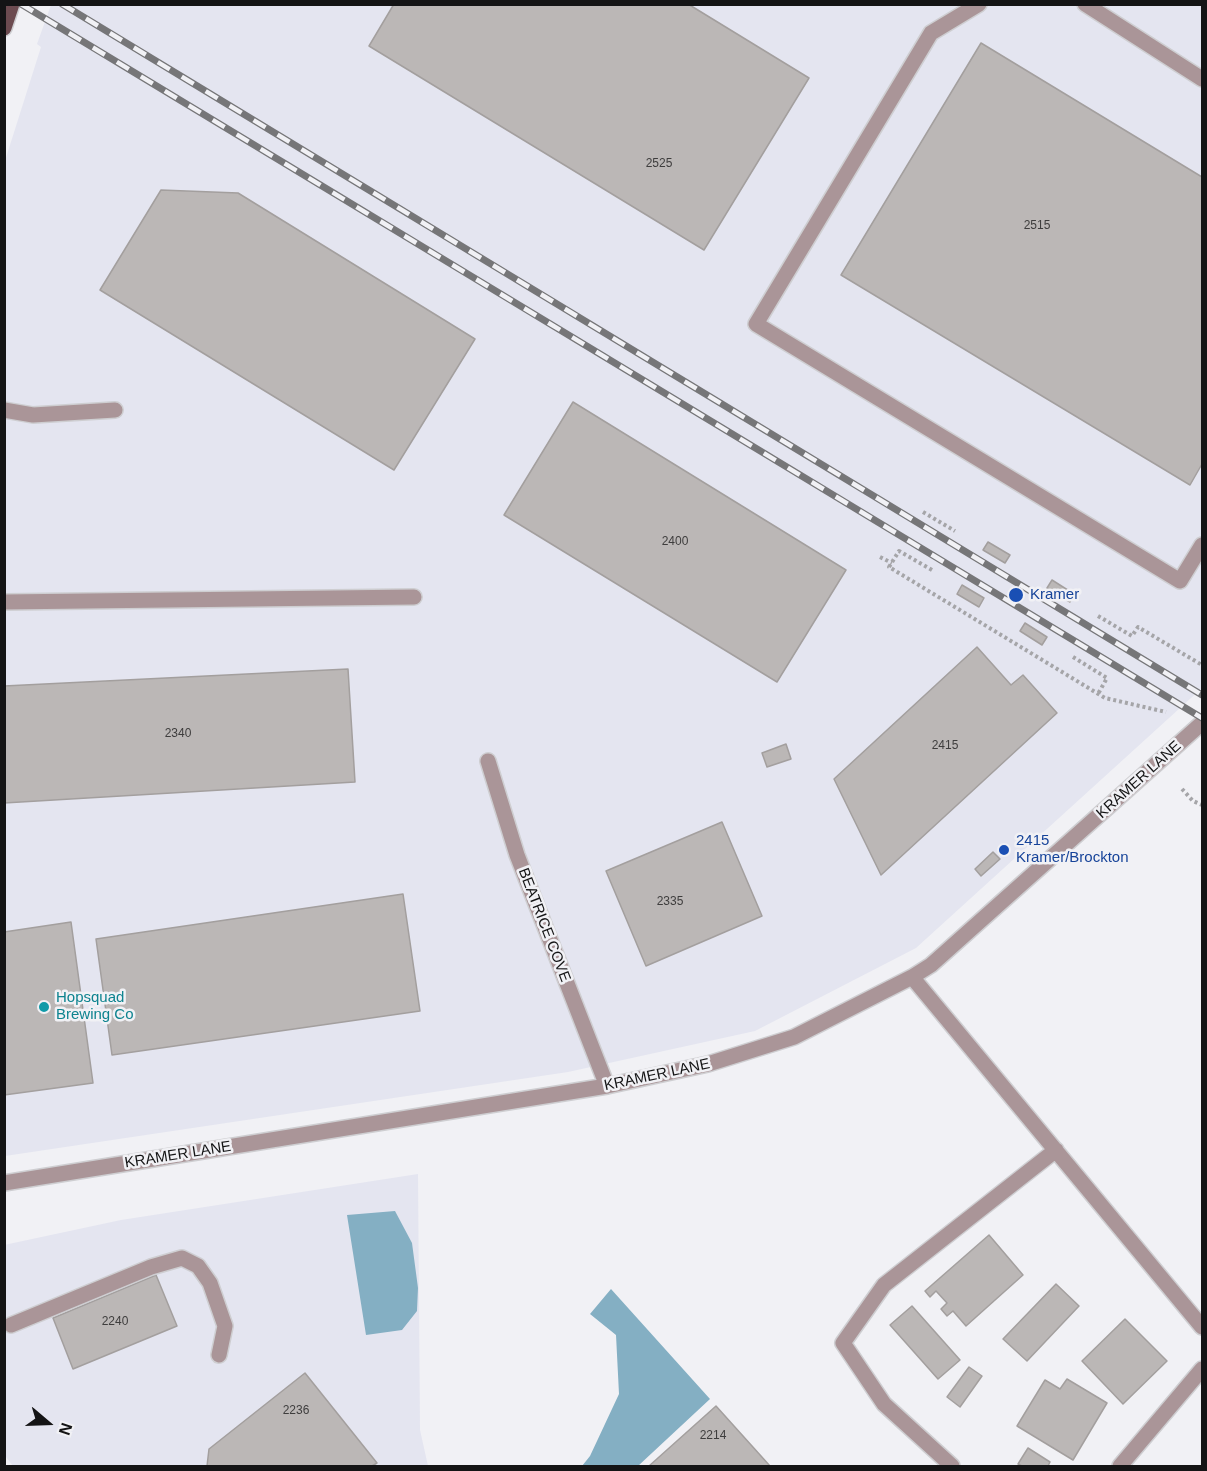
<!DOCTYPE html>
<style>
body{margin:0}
#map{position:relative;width:1207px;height:1471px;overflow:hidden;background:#f1f1f5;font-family:Arial,sans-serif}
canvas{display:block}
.frame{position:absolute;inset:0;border:6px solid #141415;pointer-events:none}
.north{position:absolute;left:18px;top:1393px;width:60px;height:60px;-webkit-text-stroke:4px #f1f1f5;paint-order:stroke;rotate:109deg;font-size:16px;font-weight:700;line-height:24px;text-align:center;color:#141415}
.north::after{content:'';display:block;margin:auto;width:21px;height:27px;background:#141415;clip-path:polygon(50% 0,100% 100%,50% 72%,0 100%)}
</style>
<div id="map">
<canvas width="1207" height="1471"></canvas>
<div class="frame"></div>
<div class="north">N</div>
</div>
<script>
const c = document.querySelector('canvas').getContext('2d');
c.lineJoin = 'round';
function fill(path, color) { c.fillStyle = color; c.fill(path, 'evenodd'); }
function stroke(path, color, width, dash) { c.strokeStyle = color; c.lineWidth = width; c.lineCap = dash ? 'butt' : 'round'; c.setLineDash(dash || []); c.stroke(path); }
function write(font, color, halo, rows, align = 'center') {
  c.font = font + ' Arial,sans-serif'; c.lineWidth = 5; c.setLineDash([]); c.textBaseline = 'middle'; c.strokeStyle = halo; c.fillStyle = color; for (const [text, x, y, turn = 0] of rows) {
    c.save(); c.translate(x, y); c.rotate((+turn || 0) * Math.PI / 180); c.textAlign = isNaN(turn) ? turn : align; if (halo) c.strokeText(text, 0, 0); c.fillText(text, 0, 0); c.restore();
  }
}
fill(new Path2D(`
 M51,5H1202V688L916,948L755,1031L568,1072L5,1156L4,164L41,47L37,44Z
 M418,1174L420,1430L428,1466H13L6,1457L4,1453V1245L121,1220Z`), '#e4e5f0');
fill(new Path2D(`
 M395,1211L412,1243L418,1288L417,1311L402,1330L366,1335L347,1215Z
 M611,1289L710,1399L638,1466H582L590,1456L619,1394L616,1335L590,1314Z`), '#84afc3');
const building = new Path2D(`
 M394,4H688L809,78L704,250L369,46Z
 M981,43L1202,177V464L1190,485L841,275Z
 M161,190L238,193L475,339L394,470L100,290Z
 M573,402L846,570L777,682L504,515Z
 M988,542L1010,555L1005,563L983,550Z
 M1052,580L1074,594L1070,602L1047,588Z
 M962,585L984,598L979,607L957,594Z
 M1025,623L1047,637L1042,645L1020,631Z
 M977,647L1011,685L1023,675L1057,713L881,875L834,779Z
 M348,669L355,782L4,803V686Z
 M786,744L791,759L767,767L762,753Z
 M722,822L762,916L646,966L606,871Z
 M993,852L1000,859L981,876L975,869Z
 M403,894L420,1011L112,1055L96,939Z
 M71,922L93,1083L4,1095V932Z
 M989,1235L1023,1275L966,1326L953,1311L947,1316L941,1309L947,1303L936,1291L930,1297L925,1291Z
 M156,1275L177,1326L73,1369L53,1318Z
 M1056,1284L1079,1306L1027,1361L1003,1339Z
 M912,1306L960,1360L938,1379L890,1325Z
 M1125,1319L1167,1361L1123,1404L1082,1361Z
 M969,1367L982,1376L960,1407L947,1397Z
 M305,1373L377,1463L372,1466H207L209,1449Z
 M1067,1379L1107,1403L1073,1460L1017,1426L1045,1380L1060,1389Z
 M716,1406L770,1466H649Z
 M1028,1448L1050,1462L1048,1466H1022L1018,1464Z`);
fill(building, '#bbb7b6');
stroke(building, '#a39f9e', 1.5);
const minor = new Path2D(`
 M979,4L931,33L756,324L1180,581L1202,545
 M1085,4L1202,79
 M4,410L33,415L115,410
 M4,602L414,597
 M488,761L517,855L607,1086
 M912,977L1202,1327
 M4,1183L607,1086L708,1064L794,1037L912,977L931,965L1202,723
 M11,1325L151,1267L182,1258L198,1266L210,1283L225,1326L219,1355
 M952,1466L884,1404L843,1343L884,1285L1056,1150
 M1120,1466L1202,1369`);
const major = new Path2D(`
 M4,28L12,4`);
stroke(minor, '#ceced1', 18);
stroke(major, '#ceced1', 18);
stroke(new Path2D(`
 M923,512L955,531
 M880,557L892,563
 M932,570L899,551L889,567L1105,698L1166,712
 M1098,616L1132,636L1138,627L1202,665
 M1073,657L1107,678L1098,694
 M1182,789L1193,801L1202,805`), '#a5a5a8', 4, [3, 3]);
stroke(minor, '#aa9598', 15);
stroke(major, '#6c4b50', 15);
const rail = new Path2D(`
 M21,4L1202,718
 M62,4L1202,695`);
stroke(rail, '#767678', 7);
stroke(rail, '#f1f1f5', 4.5, [14]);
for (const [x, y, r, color] of [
 [1016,595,8,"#1a4fb4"],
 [1004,850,6,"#1a4fb4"],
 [44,1007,6,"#0f9aa8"]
]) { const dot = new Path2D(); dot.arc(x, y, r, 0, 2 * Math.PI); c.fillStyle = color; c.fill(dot); stroke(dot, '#f1f1f5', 2); }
write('12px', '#3e3d3d', null, [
 ["2525",659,164],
 ["2515",1037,226],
 ["2400",675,542],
 ["2340",178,734],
 ["2415",945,746],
 ["2335",670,902],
 ["2240",115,1322],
 ["2236",296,1411],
 ["2214",713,1436]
]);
write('15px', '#164399', '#f1f1f5', [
 ["Kramer",1030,595],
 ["2415",1016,841],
 ["Kramer/Brockton",1016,858]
], 'left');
write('15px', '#141415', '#f1f1f5', [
 ["KRAMER LANE",1139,780,-42],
 ["BEATRICE COVE",544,925,69],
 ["KRAMER LANE",657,1075,-12],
 ["KRAMER LANE",178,1155,-9]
]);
write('15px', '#0d838f', '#f1f1f5', [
 ["Hopsquad",56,998],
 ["Brewing Co",56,1015]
], 'left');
</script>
